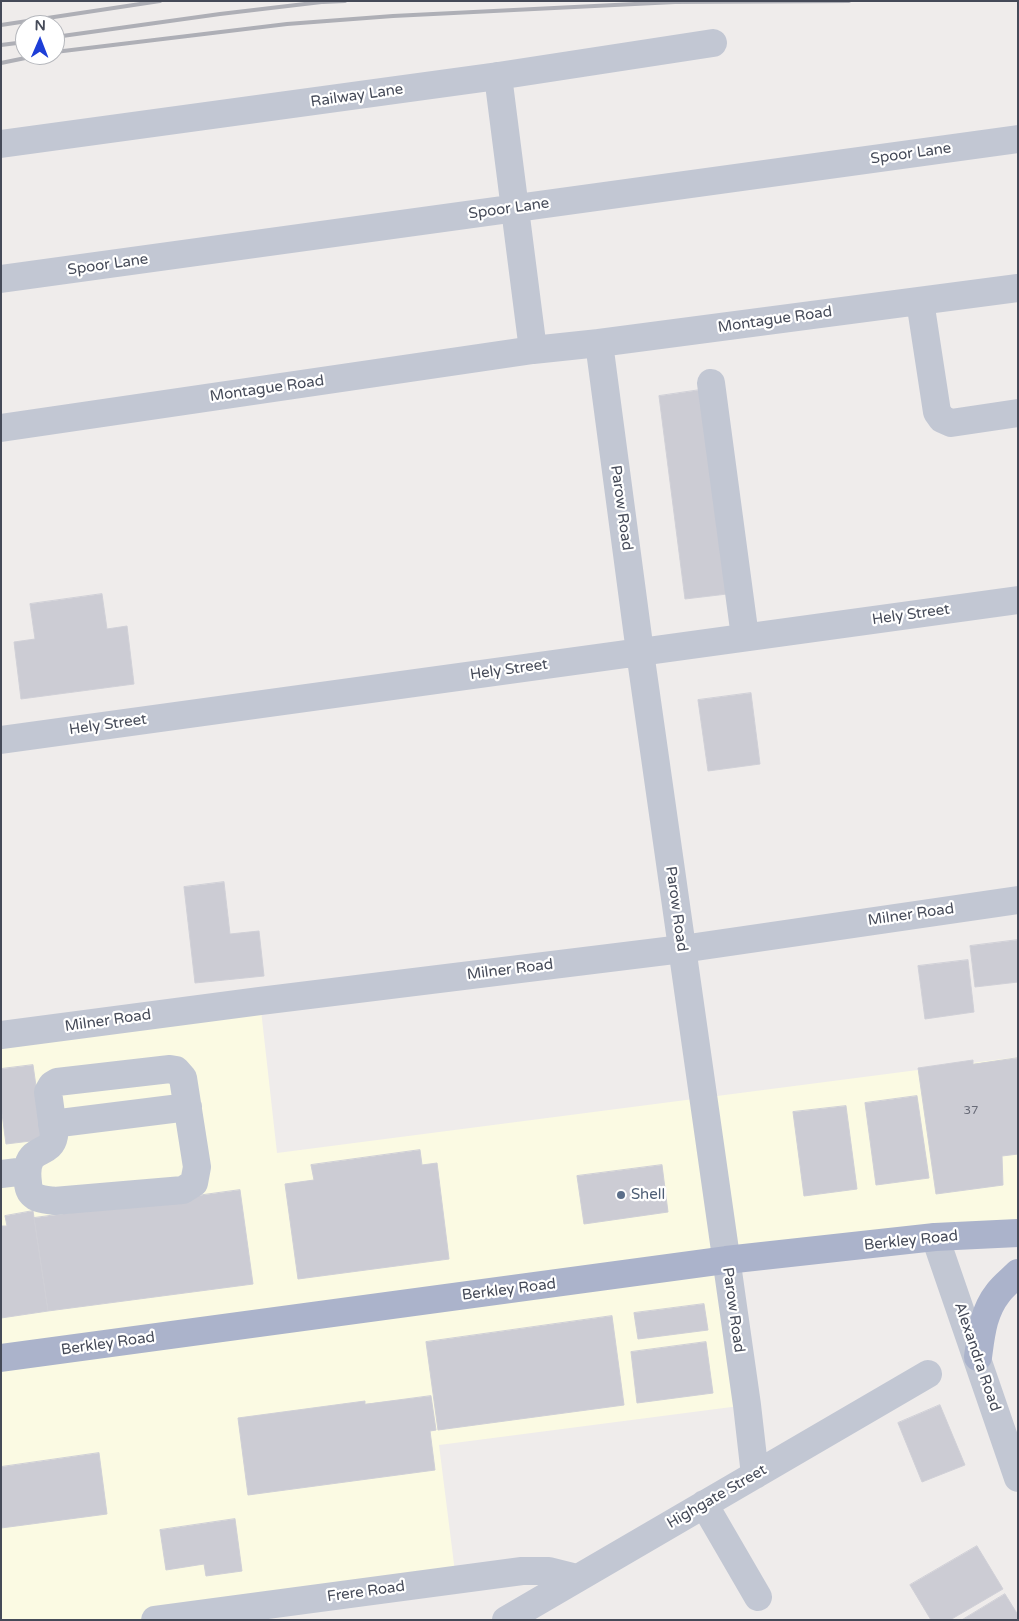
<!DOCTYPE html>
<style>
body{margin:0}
#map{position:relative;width:1019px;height:1621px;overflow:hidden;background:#efeceb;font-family:"Varela Round",sans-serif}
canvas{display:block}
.frame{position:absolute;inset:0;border:2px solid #454a58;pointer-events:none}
.north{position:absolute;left:15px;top:15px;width:50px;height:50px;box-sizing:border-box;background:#fff;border:1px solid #b5b7bc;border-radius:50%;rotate:1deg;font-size:14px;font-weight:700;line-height:20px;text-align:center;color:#454a58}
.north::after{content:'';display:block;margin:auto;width:18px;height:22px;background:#1d3ed7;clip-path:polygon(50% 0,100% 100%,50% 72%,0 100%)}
</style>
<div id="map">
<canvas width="1019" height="1621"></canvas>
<div class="frame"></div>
<div class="north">N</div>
</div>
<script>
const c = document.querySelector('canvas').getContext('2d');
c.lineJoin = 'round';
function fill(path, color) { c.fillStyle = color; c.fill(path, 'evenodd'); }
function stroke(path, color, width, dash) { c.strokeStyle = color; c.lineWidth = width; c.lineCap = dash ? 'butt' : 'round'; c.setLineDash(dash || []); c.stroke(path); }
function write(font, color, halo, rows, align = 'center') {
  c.font = font + ' "Varela Round",sans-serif'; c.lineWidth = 4.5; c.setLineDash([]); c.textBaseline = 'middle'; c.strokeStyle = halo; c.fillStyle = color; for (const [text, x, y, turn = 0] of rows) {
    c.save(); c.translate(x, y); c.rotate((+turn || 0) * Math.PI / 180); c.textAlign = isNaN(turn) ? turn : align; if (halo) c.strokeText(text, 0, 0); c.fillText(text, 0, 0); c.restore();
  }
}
fill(new Path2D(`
 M260,1001L277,1153L1018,1057V1233L726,1260L747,1405L439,1445L456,1580L155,1620H1V1035Z`), '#fbfae3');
const building = new Path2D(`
 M700,390L727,594L685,599L659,396Z
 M102,594L107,629L127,626L134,684L21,699L14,642L35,639L30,604Z
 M751,693L760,764L708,771L698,700Z
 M224,882L230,934L259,931L264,976L195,983L184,887Z
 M1018,940V982L975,987L970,946Z
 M968,960L974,1012L925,1019L918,966Z
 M1018,1058V1154L1002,1156L1003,1185L936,1194L918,1068L973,1060V1064Z
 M33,1065L43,1135L39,1140L6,1144L1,1106V1069Z
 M917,1096L929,1178L876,1185L865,1103Z
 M846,1106L857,1189L804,1196L793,1112Z
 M420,1150L422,1165L437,1163L449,1259L298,1279L285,1184L314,1180L311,1165Z
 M662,1165L668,1212L584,1224L577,1176Z
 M240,1190L253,1284L48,1311L34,1218Z
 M33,1211L48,1311L1,1318V1226H7L5,1216Z
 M704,1304L708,1330L638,1339L634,1313Z
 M612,1316L624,1405L438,1430L426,1342Z
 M706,1342L713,1393L637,1403L631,1352Z
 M431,1396L436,1430L430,1431L435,1470L248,1495L238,1418L365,1401V1404Z
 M940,1405L965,1465L922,1482L898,1423Z
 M99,1453L107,1514L1,1528V1467Z
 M235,1519L242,1571L206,1576L204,1564L166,1570L160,1530Z
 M977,1546L1003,1589L950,1620H931L910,1585Z
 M1005,1594L1018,1615V1620H962Z`);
fill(building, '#ccccd4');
stroke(building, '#d0d0d7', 1);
stroke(new Path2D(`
 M498,76L533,350
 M1,144L498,76L713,43
 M1,279L1018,139
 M920,301L937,412L942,419L951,423L1018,413
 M599,343L640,652L747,1405L755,1475
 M711,383L745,637
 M1,428L533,350L599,343L1018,288
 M1,740L1018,600
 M1,1035L260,1001L682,949L1018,900
 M170,1069L176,1070L183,1078L197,1167L194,1183L183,1190L54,1201C41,1199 29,1199 28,1183C23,1142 50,1159 54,1136L48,1092L52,1085L57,1082Z
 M52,1124L188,1107
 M1,1174L26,1171
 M935,1237L1018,1478
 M704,1504L758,1597
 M155,1620L522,1571H549L577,1578
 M506,1620L928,1374`), '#c2c7d3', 28);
stroke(new Path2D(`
 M978,1357C981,1335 983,1312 998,1293C1003,1286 1011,1280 1018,1273
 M1,1358L726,1260L935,1237L1018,1233`), '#abb3cb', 28);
stroke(new Path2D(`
 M323,2L345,1
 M1,25L160,1
 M55,37L220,14L330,1
 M1,45L25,42
 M55,52L287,24L393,16L675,2L849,1
 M1,63L40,55`), '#aeafb6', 4);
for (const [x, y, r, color] of [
 [621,1195,5,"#5c6f8a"]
]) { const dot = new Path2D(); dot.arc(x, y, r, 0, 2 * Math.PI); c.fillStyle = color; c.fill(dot); stroke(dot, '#fff', 2); }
write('12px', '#676a77', null, [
 ["37",971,1111]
]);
write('15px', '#454a58', '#fff', [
 ["Railway Lane",357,96,-8],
 ["Spoor Lane",911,154,-8],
 ["Spoor Lane",509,209,-8],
 ["Spoor Lane",108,265,-8],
 ["Montague Road",775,320,-8],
 ["Montague Road",267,389,-8],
 ["Parow Road",621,508,82],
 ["Hely Street",911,615,-8],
 ["Hely Street",509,670,-8],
 ["Hely Street",108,725,-8],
 ["Parow Road",676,909,82],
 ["Milner Road",911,915,-8],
 ["Milner Road",510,970,-7],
 ["Milner Road",108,1021,-8],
 ["Berkley Road",911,1241,-6],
 ["Berkley Road",509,1290,-7],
 ["Parow Road",733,1310,82],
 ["Berkley Road",108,1344,-8],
 ["Alexandra Road",977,1357,71],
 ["Highgate Street",717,1497,-30],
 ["Frere Road",366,1592,-8]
]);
write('15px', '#4e5e75', '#fff', [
 ["Shell",631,1195]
], 'left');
</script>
